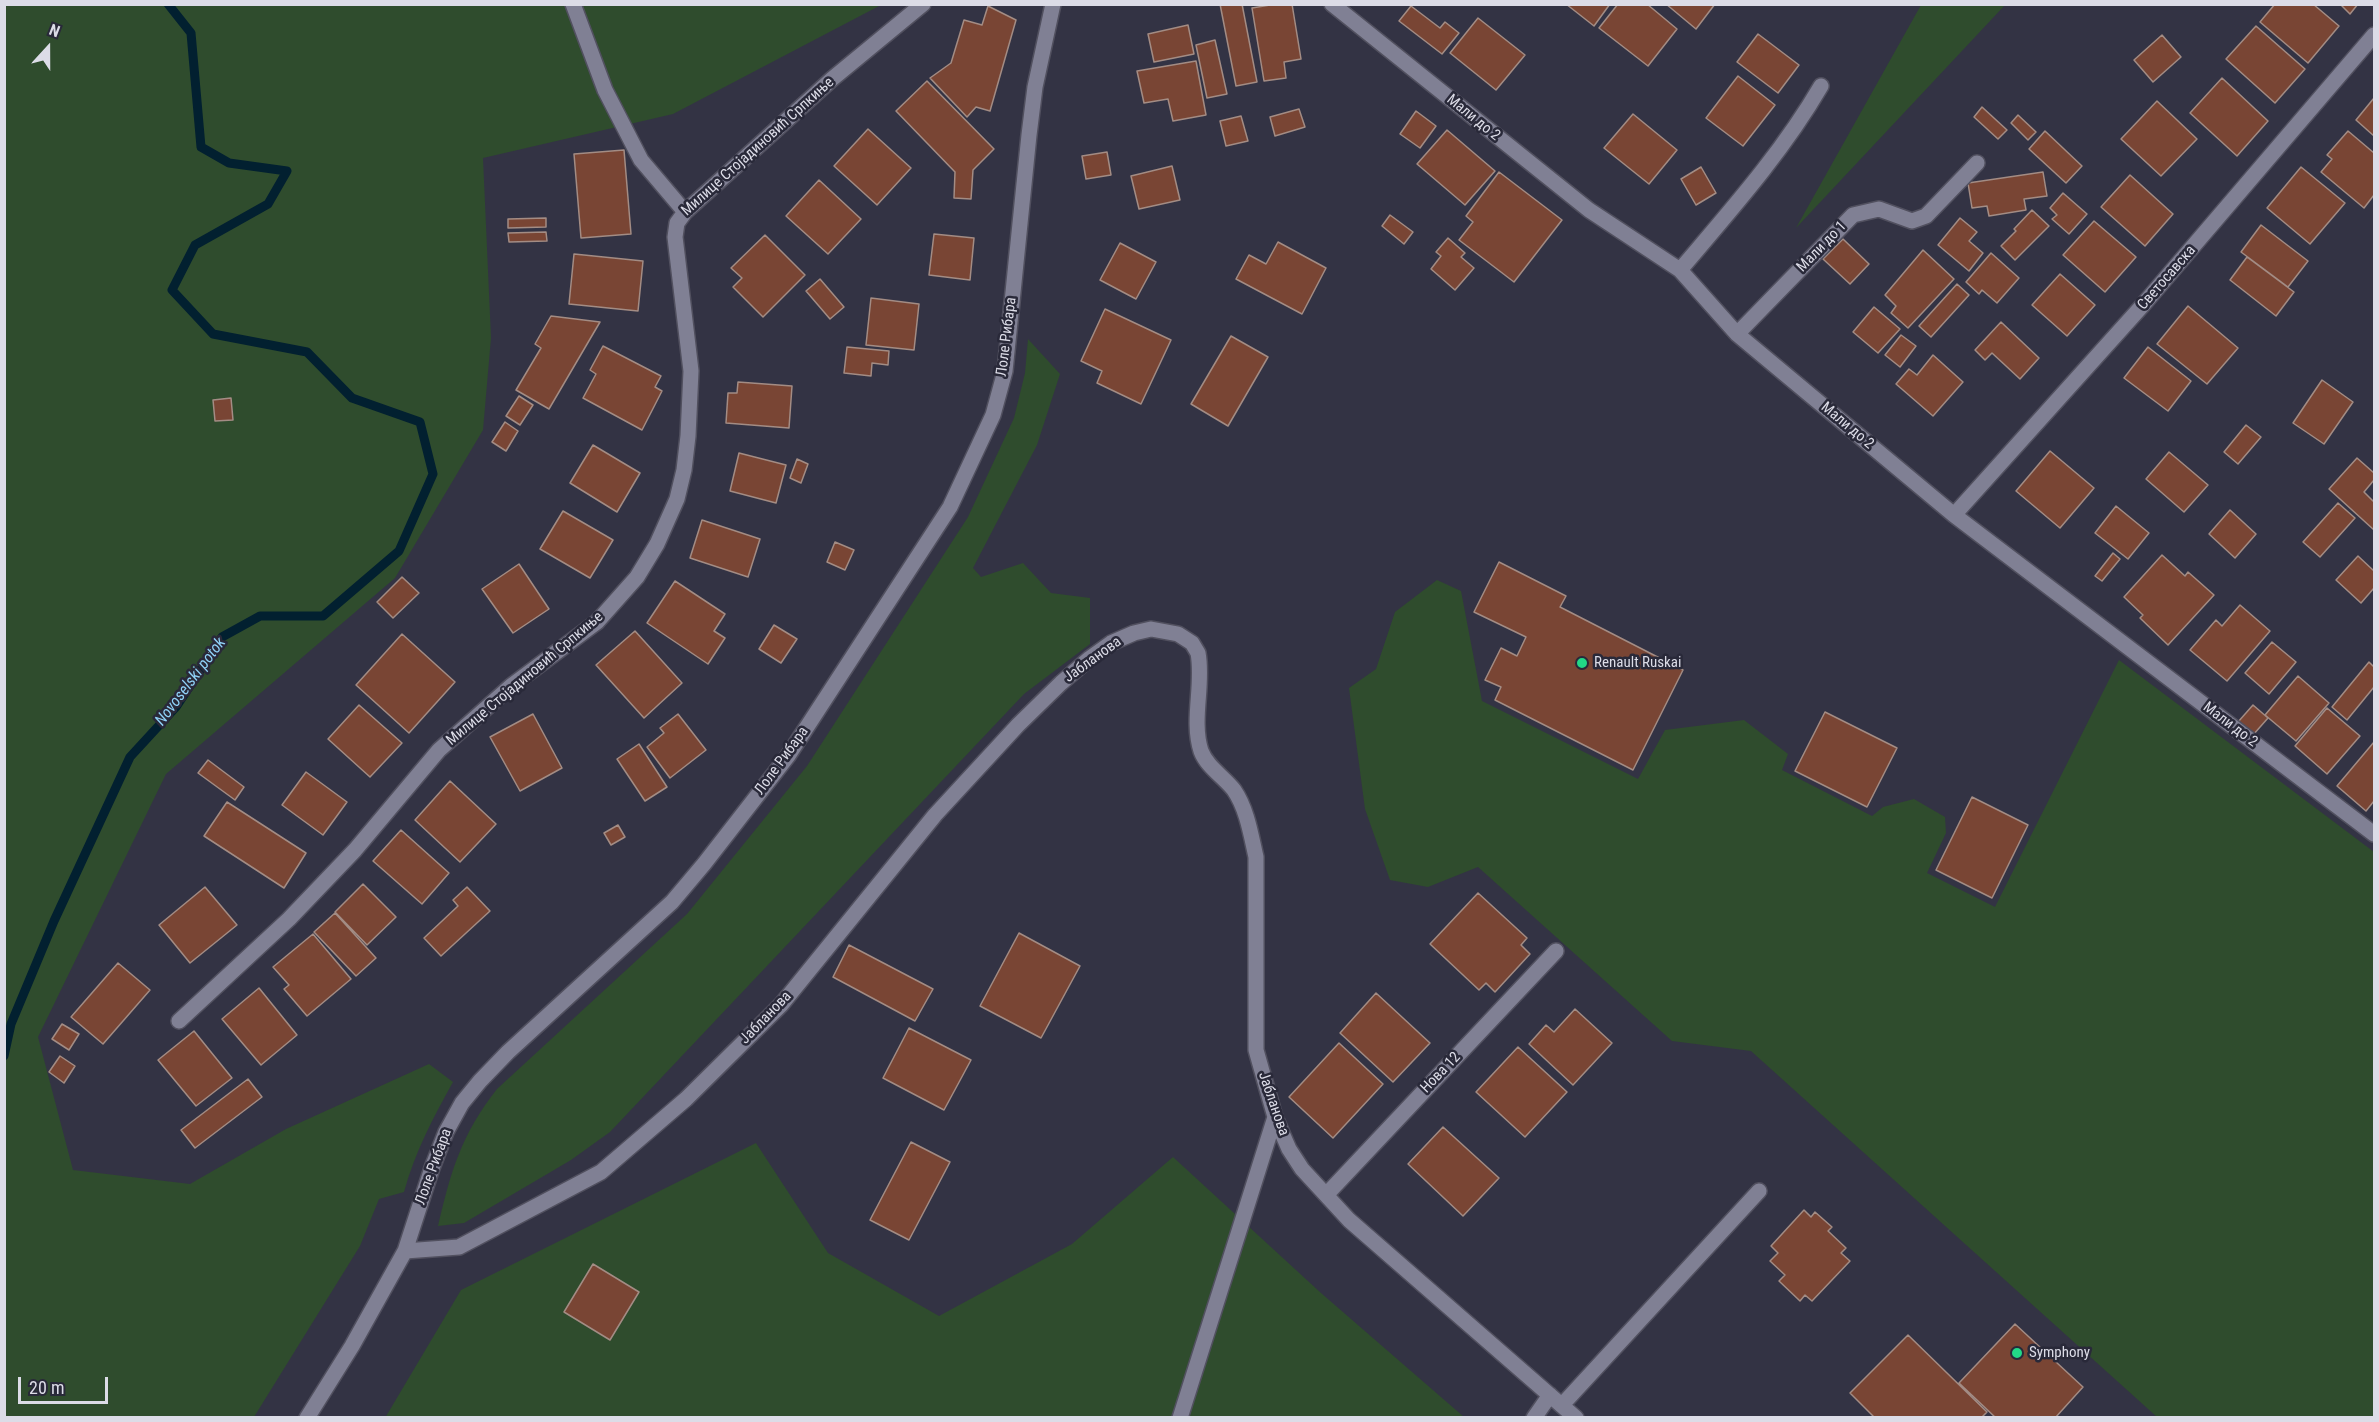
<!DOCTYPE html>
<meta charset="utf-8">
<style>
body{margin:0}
#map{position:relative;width:2379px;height:1422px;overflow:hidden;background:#334;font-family:"Roboto Condensed",sans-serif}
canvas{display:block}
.frame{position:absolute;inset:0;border:6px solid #dcdce7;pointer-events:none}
.north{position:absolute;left:18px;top:18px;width:60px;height:60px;-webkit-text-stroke:4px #292939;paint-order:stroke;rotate:21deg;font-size:16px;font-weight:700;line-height:24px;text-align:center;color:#dcdce7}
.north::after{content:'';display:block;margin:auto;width:21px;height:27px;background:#dcdce7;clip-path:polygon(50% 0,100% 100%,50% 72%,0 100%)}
.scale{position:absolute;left:18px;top:1377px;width:90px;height:27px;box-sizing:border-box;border:3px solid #dcdce7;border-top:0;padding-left:8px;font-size:18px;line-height:21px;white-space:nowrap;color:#dcdce7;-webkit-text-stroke:4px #292939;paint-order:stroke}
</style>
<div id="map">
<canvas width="2379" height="1422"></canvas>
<div class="frame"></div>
<div class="north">N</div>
<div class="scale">20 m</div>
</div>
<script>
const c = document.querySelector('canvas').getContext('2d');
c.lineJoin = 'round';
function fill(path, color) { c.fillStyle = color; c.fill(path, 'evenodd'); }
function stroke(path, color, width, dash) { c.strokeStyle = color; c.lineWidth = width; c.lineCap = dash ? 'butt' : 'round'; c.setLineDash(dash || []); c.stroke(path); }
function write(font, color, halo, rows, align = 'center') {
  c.font = font + ' "Roboto Condensed",sans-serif'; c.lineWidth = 5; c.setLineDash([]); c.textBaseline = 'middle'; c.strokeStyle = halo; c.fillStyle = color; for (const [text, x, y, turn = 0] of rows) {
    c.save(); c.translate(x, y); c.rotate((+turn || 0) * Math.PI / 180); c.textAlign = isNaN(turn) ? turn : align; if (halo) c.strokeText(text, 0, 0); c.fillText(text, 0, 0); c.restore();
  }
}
fill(new Path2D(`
 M4,5H881L673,114L483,158L491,338L483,430L395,578L166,774L38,1037L73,1170L190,1184L286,1129L429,1064L453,1082C433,1118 415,1152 404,1192L379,1199L360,1246L254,1417H5Z
 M1921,5H2005L1796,228Z
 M1028,339L1060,374L1037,445L973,568L981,577L1023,563L1051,593L1090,598V644L1024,694L610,1132L571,1160L464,1223L438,1226C451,1171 461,1135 497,1089L687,914L807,766L968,517L1014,418L1025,373Z
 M1437,580L1461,591L1482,701L1638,779L1665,730L1744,720L1788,754L1782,770L1872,816L1883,807L1914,799L1945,817L1946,833L1927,873L1995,907L2119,660L2374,852V1417H2157L1751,1051L1672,1041L1478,867L1428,887L1390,880L1365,809L1349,688L1376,669L1395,612Z
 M756,1143L828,1253L939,1316L1072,1244L1173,1157L1321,1293L1464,1417L385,1418L461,1290Z`), '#2f4c2d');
stroke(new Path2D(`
 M4,1056L11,1024L54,921L130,757L176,707L222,637L260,616H323L399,551L433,474L420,422L352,398L307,352L213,334L172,290L195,245L268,204L287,171L229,163L201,147L191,33L168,4`), '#022030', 9);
const building = new Path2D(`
 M1220,4H1242L1257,82L1236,86Z
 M1276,4H1292L1301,59L1284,62L1286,78L1264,81L1252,8Z
 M1566,4H1610L1594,26Z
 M1618,4H1647L1677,29L1648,66L1599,28Z
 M1666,4H1715L1696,29Z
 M2275,4H2313L2339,26L2308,63L2260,22Z
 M2340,4H2358L2350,14Z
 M988,6L1016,20L990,111L976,107L967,117L930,78L951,63L964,20L982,25Z
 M1411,6L1440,28L1445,22L1459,33L1442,54L1399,21Z
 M1478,18L1525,55L1496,90L1450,53Z
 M1188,25L1194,54L1154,62L1148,34Z
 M2256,26L2305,69L2275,103L2226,59Z
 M1758,34L1799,65L1778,93L1737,62Z
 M2162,35L2181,57L2153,82L2134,60Z
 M1215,40L1227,94L1207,98L1196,45Z
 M1196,61L1206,115L1173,121L1168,99L1144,103L1137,71Z
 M1738,76L1775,105L1743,146L1706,118Z
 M2222,78L2268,121L2237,156L2190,113Z
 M927,81L994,149L973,170L971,199L954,198L955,172L896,111Z
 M2374,98V136L2356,120Z
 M2157,101L2197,139L2161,176L2121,139Z
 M1982,107L2007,130L1998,139L1974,117Z
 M1299,109L1305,127L1275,136L1270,117Z
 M1416,111L1436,126L1420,148L1400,134Z
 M1633,114L1677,150L1649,184L1604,148Z
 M2018,115L2036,132L2028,140L2011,123Z
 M1241,116L1248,141L1226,146L1220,121Z
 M868,129L911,168L877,205L834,166Z
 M1447,130L1495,171L1465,205L1417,164Z
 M2045,131L2082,166L2066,183L2029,149Z
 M2348,131L2374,153V195L2364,208L2321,172L2332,159L2327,155Z
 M624,150L631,234L581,238L574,154Z
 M1107,152L1111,175L1086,179L1082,156Z
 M1172,166L1180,200L1139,209L1131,176Z
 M1701,167L1716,193L1696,205L1681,179Z
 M2301,167L2345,203L2310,244L2267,208Z
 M1499,172L1562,220L1514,282L1459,240L1473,222L1466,216Z
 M2043,172L2047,196L2024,199L2026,210L1989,216L1987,206L1972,208L1968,183Z
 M2130,175L2173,214L2145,246L2101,207Z
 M819,180L861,219L828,254L786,216Z
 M2063,193L2087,214L2069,234L2052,219L2057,215L2050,208Z
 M2032,210L2049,226L2015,260L2001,246L2016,231L2014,229Z
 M1390,215L1413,232L1404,244L1382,226Z
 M546,218V227L508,228V219Z
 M1960,218L1977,232L1969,241L1983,253L1969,271L1938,245Z
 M2094,221L2136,257L2105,292L2063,255Z
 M2261,225L2308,261L2288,287L2241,252Z
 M546,232L547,241L509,242L508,233Z
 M934,234L974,238L970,280L929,275Z
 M765,235L805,275L763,317L733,287L742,278L731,268Z
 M1448,238L1465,253L1461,257L1474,268L1455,290L1431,269L1441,256L1436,252Z
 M1843,239L1869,264L1850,284L1823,259Z
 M1278,242L1326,268L1302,314L1236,279L1249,255L1266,264Z
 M1120,243L1156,262L1136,299L1100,280Z
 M1923,250L1954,279L1908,328L1891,313L1896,306L1885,295Z
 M1991,253L2019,278L1997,303L1982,290L1979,294L1966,282Z
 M574,254L643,261L638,311L569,304Z
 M2247,257L2294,292L2276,316L2230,280Z
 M2060,274L2095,305L2067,336L2032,305Z
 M820,279L844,307L830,319L806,291Z
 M1957,284L1969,295L1931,337L1919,326Z
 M871,298L919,304L914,350L866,345Z
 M2188,306L2238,348L2207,384L2157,344Z
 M1874,307L1900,329L1878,353L1853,332Z
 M1105,309L1171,340L1141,404L1097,383L1102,371L1081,361Z
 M551,316L600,322L549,409L516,390L541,348L535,344Z
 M2001,322L2039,358L2020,379L1992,353L1985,360L1975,350Z
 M1901,335L1916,346L1900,367L1885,355Z
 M1231,336L1268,357L1228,426L1191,404Z
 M603,346L661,376L655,387L662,391L642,430L583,398L596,374L590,370Z
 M847,347L889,351L888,365L872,363L871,376L844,373Z
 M2148,347L2191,381L2168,411L2124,378Z
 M1933,355L1963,382L1933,416L1896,384L1909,369L1917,375Z
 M2322,380L2353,402L2324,444L2293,423Z
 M738,382L792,386L789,428L726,423L728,393H737Z
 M519,396L533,405L520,425L506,416Z
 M231,398L233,420L215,421L213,400Z
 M505,422L518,431L506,451L492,442Z
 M2246,425L2261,437L2238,464L2224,452Z
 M593,445L640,473L617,512L570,483Z
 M2050,451L2094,488L2060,528L2016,491Z
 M2169,452L2208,485L2184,512L2146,479Z
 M739,453L786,465L776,503L730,491Z
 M2357,458L2374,473V480L2364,492L2374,502V530L2329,489Z
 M797,459L808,464L801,483L790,478Z
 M2338,503L2355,518L2320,557L2303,542Z
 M2116,506L2149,533L2128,559L2095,533Z
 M2230,510L2256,534L2235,558L2209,534Z
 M563,511L613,540L590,578L540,549Z
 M702,520L760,539L748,577L690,558Z
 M835,542L854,550L845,570L827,562Z
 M2113,553L2120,559L2102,581L2095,576Z
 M2162,555L2185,576L2188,572L2214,595L2168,645L2140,618L2143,615L2124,597Z
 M2358,556L2374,571V588L2361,603L2336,580Z
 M1499,562L1566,596L1560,607L1683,670L1633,770L1495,700L1501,687L1485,680L1501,648L1517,656L1526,637L1474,612Z
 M519,564L549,609L513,633L482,589Z
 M402,577L419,593L393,618L377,602Z
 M675,581L725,614L714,631L725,638L708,664L647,623Z
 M2240,605L2270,631L2227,681L2190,650L2216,620L2222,626Z
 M774,625L797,639L781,663L759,649Z
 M635,631L682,683L644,718L596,665Z
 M402,634L455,682L409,733L356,685Z
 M2272,642L2296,662L2269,694L2245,673Z
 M2369,662L2374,667V687L2347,720L2332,707Z
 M2298,676L2329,703L2296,741L2265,715Z
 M359,705L402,743L370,777L328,739Z
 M2253,705L2268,718L2253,735L2238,722Z
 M2327,708L2360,736L2327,774L2295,746Z
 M1825,712L1897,748L1867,807L1795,771Z
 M533,714L562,768L520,791L490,737Z
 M678,714L706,750L670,778L647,747L664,733L660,728Z
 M2374,742V801L2366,811L2337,786Z
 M639,744L667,787L645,801L617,759Z
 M208,760L244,787L235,800L198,773Z
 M306,772L347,802L323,835L282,805Z
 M450,781L496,824L460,862L415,820Z
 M1972,797L2028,825L1992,898L1936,870Z
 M227,802L306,853L284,888L204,836Z
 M618,825L625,837L611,845L604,833Z
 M401,830L449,873L422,904L373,861Z
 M363,884L396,917L367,945L335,912Z
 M205,887L237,925L190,963L159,925Z
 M467,887L490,911L441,956L424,938L458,906L453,900Z
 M1478,893L1527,938L1521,945L1530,954L1495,992L1486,983L1479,990L1430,944Z
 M335,913L376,958L356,976L314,932Z
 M1019,933L1080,966L1041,1038L980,1006Z
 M313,934L351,979L307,1016L284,989L289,985L273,967Z
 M849,945L933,989L915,1021L833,977Z
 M118,963L150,990L103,1044L71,1017Z
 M259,988L297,1035L261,1065L222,1019Z
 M1376,993L1430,1043L1393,1082L1340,1033Z
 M1575,1009L1612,1043L1573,1085L1529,1044L1546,1025L1554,1032Z
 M62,1024L79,1034L69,1050L52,1039Z
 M909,1028L971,1060L944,1110L883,1078Z
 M194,1031L232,1078L196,1106L158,1060Z
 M1339,1043L1383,1084L1333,1138L1289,1097Z
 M1518,1047L1567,1092L1525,1137L1476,1092Z
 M60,1056L75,1066L64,1083L49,1072Z
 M248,1079L262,1097L195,1148L181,1130Z
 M1443,1127L1499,1178L1463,1216L1408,1164Z
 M911,1142L950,1162L909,1240L870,1220Z
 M1804,1210L1811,1217L1815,1212L1832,1227L1828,1231L1846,1248L1841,1253L1850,1261L1812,1301L1805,1295L1800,1301L1779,1281L1785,1275L1770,1261L1778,1253L1771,1246Z
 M593,1264L639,1292L610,1340L564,1312Z
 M2015,1324L2083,1387L2055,1418H1996L1959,1383Z
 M1908,1335L1987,1412L1981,1418H1875L1850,1393Z`);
fill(building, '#794534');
stroke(building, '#a38c84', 1.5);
const minor = new Path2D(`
 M573,4L605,90L641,160L685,212
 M1332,4L1589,210L1680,270L1737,334L1954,515L2374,834
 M1680,270C1730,211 1782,153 1821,86
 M1737,334L1853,215L1879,209L1912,221L1926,216L1977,163
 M1954,515L2142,306L2374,35
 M179,1021L289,919L355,850L439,750L511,686L597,622L637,577L657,544L677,499L684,470L688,436L691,371L675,237L677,223L685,212L832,79L923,4
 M1326,1195L1556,951
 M405,1251L459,1247L601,1172L686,1099L781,1005L935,815L1018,725L1061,683L1090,658L1111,643L1134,633L1151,629L1178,634L1192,643L1198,653C1204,684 1191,720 1201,751C1207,767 1224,777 1234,790C1247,809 1251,835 1256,857V1050L1275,1117L1289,1149L1302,1169L1349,1220L1576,1418
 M1562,1405L1759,1191
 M307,1418L352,1346L405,1251L432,1168L446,1132L462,1103L480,1081L508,1052L672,902L704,864L788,756L950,507L993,415L1005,371L1029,135L1035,87L1053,4
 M1180,1418L1275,1117
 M1534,1418L1550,1395`);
stroke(minor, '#51505f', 18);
stroke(minor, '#808094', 15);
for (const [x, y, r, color] of [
 [1582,663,6,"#22d887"],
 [2017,1353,6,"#22d887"]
]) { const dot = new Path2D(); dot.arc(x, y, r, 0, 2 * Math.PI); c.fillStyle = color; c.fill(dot); stroke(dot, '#292939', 2); }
write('15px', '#dcdce7', '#292939', [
 ["Мали до 2",1473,118,39],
 ["Милице Стојадиновић Српкиње",758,147,-42],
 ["Мали до 1",1822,247,-46],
 ["Светосавска",2167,278,-49],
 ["Лоле Рибара",1007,337,-83],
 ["Мали до 2",1847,426,40],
 ["Јабланова",1093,660,-36],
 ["Милице Стојадиновић Српкиње",525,679,-40],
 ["Мали до 2",2230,725,37],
 ["Лоле Рибара",782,761,-54],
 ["Јабланова",766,1018,-46],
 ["Нова 12",1441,1073,-46],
 ["Јабланова",1273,1104,71],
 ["Лоле Рибара",434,1167,-70]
]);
write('15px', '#dcdce7', '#292939', [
 ["Renault Ruskai",1594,663],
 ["Symphony",2029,1353]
], 'left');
write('italic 16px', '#90d2f8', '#292939', [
 ["Novoselski potok",191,682,-53]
]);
</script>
